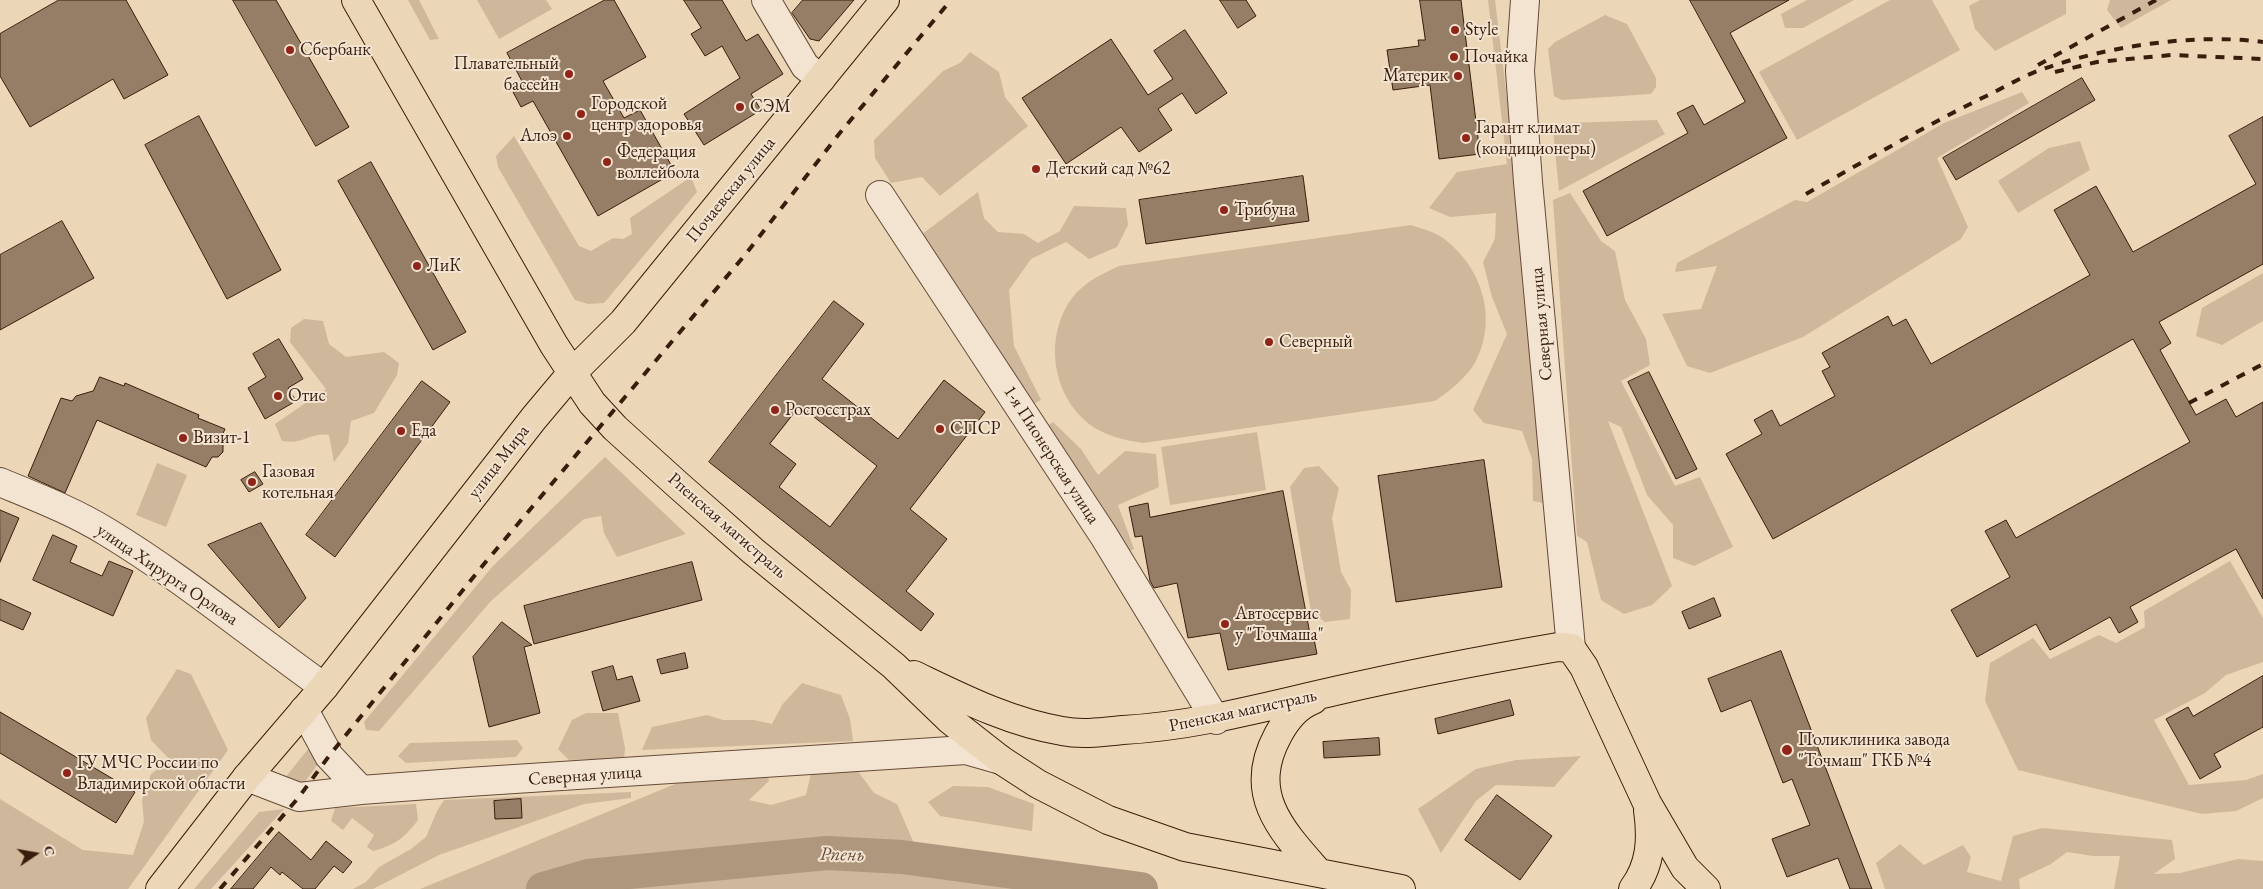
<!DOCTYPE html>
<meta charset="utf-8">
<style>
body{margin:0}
#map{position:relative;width:2263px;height:889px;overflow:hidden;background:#ecd6b8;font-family:"EB Garamond",serif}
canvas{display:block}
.north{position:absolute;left:10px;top:829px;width:50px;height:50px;-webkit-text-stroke:4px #f3e4d1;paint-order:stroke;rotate:78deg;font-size:14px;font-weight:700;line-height:20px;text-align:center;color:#391d0c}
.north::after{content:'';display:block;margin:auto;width:18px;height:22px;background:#391d0c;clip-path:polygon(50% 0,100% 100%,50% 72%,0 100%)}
</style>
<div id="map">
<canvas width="2263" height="889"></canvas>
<div class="north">С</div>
</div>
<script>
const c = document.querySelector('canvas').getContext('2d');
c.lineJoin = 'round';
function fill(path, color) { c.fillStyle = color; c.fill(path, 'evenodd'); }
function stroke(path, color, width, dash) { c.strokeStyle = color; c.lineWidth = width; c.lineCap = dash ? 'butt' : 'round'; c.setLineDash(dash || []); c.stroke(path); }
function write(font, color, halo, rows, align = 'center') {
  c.font = font + ' "EB Garamond",serif'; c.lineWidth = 4; c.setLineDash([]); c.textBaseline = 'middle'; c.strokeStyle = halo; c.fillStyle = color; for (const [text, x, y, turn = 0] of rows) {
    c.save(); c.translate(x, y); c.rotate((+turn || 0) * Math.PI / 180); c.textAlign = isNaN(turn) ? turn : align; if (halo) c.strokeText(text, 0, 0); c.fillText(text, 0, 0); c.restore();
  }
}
fill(new Path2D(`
 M408,0H419L439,39L430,40Z
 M477,0H546L552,9L499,39Z
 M1488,0H1495L1516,173L1543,503L1533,501L1532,459L1522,431L1484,423L1473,410L1507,334L1492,297L1483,262L1495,239L1496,213L1450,217L1429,208L1457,172L1507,164Z
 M1807,0H1854L1803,28H1785L1781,14Z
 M1890,0H1932L1960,50L1797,140L1759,72Z
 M1980,0H2066V14L1995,51L1975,29L1969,6Z
 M2110,0H2171L2121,28L2107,10Z
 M1605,15L1627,24L1656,78V87L1651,94L1562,100L1554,96L1548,49L1555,42Z
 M970,52L999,72L1005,97L1028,126L940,196L922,177L891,183L875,158L874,140L943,71L960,63Z
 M2022,92L2029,103L1937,158L1968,227L1961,239L1803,337L1710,373L1687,366L1662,314L1701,309L1717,266L1675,272L1677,263L1795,200L1807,202L1944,123Z
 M1657,120L1665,134L1559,191L1553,130L1566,123Z
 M514,136L579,246L591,251L613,238L623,239L632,234L630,218L691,177L697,192L604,303L588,304L575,300L498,167L496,156Z
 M2080,141L2090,170L2018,213L1998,181L2049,148Z
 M978,192L984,218L998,232L1024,234L1038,243L1060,231L1074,206L1126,208L1128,225L1117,247L1089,259L1066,242L1031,259L1009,290L1014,346L1041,400L1028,407L921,235Z
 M1570,193L1601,241L1615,251L1625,300L1646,339L1650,365L1621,381L1675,486L1700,477L1733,547L1694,566L1673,558V525L1647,495L1621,427L1608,421L1672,586L1652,605L1624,614L1601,600L1587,542L1577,536L1553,200Z
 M1411,225C1420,228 1431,231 1440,236C1480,263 1499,316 1476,361C1466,378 1451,390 1435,401L1143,443C1124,440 1105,436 1089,424C1051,394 1044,336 1072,298C1084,282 1102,274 1119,266Z
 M2263,273V321L2222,345L2196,336L2202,308Z
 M304,319L323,321L329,344L346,357L384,352L399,363L397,375L374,413L351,421L348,443L334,462L329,435C310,432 304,445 282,441L275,424L326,389L290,342L291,328Z
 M1053,422L1081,449L1098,475L1125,451L1156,454L1159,487L1118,505L1134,549L1120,556L1042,429Z
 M1257,432L1266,490L1170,505L1161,447Z
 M605,457L686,534L617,557L604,533L601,516L584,519L491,601L379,731L366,730L364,722L492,567Z
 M157,463L187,475L166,527L136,515Z
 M1319,466L1339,488L1332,518L1341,572L1351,590L1350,619L1325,622L1311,612L1290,487L1304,468Z
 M2230,561L2263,618V662L2226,675L2205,693L2154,720L2189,785L2246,780L2263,774V798L2236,811L2202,814L2018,770L1985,701L1990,663L2033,638L2050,659L2099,635L2116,643L2145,627L2144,611Z
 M177,669L191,674L228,750L128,889H0V799L83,850L133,855L144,822L142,800L151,774L170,760L151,740L146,718Z
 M802,683L841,695L850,719L853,741L642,750L652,727L707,715L723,720H754L772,724L782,705Z
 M586,713H618L625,748L624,758L569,760L558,749L572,720Z
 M517,740L523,748L516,757L406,763L398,756L410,743Z
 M308,749L317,757L318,764L301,787L281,783Z
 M1581,756L1554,787L1496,785L1476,801L1441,853L1418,809L1476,769L1516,760Z
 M854,766L874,793L897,804L925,869L1004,875L1078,889H420L680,782L766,770L769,781L749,800L771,805L806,795L812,769Z
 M953,786L988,787L1034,804L1032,831L940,816L928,802Z
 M631,792V798L584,804L439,855L373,889H353L366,882L379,867L411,849L426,837L437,811L444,800Z
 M416,804L418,820C405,838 393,846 373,851L367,847L374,835L352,818L343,830L331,821L335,808Z
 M284,809L211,889H194L259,812Z
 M2042,828L2172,840L2175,859L2154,874L2180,873L2238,859L2263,861V889H2114L2120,856H2093L2067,852L2051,864L2019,879L2020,889H1885L1876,863L1900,844L1924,865L1963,845L1971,857L1967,872L2001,881L2013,836Z`), '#ceb79b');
stroke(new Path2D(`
 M543,889L588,876L827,853L902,857L1141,889`), '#af977e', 34);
const building = new Path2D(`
 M59,0H126L168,75L124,99L113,79L30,127L0,76V34Z
 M233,0H276L349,127L316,146Z
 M605,0H614L646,57L603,81L624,118L640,110L675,172L598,216L533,101L521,107L513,92L524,85L507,53Z
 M684,0H722L746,41L758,34L783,74L751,94L761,110L704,145L684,114L740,78L722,46L705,56L691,34L701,28Z
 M803,0H854L819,41L810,39L792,13Z
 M1220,0H1246L1256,16L1238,28Z
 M1420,0H1461L1480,154L1439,159L1430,85L1393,90L1387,50L1419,46L1418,40H1425Z
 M1690,0H1789L1730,33L1787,138L1607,236L1583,191L1688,133L1677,113L1693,105L1704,125L1745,102Z
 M1185,30L1227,93L1196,114L1182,93L1158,109L1172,130L1139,152L1121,127L1066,164L1022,98L1111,39L1148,95L1173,79L1154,51Z
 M2082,78L2095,100L1956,180L1943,158Z
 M199,116L281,270L227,299L145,145Z
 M2263,117V264L2159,322L2171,343L2160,350L2196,415L2226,399L2236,417L2263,402V599L2236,549L2130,607L2138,622L2119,633L2110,617L2050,650L2036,624L1977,657L1951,610L2010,577L1985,531L2006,520L2016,538L2190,442L2133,339L1773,539L1726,454L1762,434L1754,420L1772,410L1780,426L1835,396L1822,371L1830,367L1822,353L1888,316L1893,326L1906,319L1931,364L2090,275L2054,210L2096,186L2133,252L2256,184L2229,136Z
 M371,162L466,332L433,350L338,181Z
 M1303,176L1309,221L1146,244L1139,200Z
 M62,221L94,278L0,330V255Z
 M834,301L864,324L822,379L898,439L944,380L985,412L910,509L947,539L906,591L934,614L921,631L709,462ZM800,406L877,466L830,527L779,487L796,464L770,444Z
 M279,339L303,379L288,388L296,401L265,419L248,388L266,377L253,354Z
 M1649,372L1697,469L1676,479L1628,382Z
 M100,377L124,386L125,383L199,415L198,418L225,429L220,440L223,445V452L218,457H212L206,467L97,420L65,493L28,476L61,398L72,401L76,396L93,391Z
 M422,381L450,402L335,557L306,535Z
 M1484,460L1502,587L1396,602L1378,476Z
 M255,472L263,484L249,492L241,480Z
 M1283,491L1310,634H1313L1317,654L1228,670L1220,633L1188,638L1177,583L1154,588L1150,581L1142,536L1135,537L1129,507L1148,503L1150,517Z
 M0,510L19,518L0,562Z
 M261,523L306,598L279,628L208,545Z
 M53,535L77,546L70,562L102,576L109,561L133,571L113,616L33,580Z
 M692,562L702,600L534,644L524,606Z
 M1714,598L1721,616L1689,629L1682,612Z
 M0,599L31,613L23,630L0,620Z
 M502,622L532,645L524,647L540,713L489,727L473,657Z
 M1781,651L1857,850L1872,889H1850L1838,858L1787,877L1772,839L1810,825L1792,779L1783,783L1751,700L1721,712L1708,679Z
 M685,653L688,668L661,674L657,660Z
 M613,666L617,680L632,676L640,701L603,711L592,672Z
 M2263,676V727L2214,754L2221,767L2200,779L2166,719L2188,707L2193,716Z
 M1510,700L1514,715L1438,734L1435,719Z
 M0,712L135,792L116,823L0,753Z
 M1379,738L1380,755L1324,758L1323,742Z
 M1497,795L1552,836L1520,880L1465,840Z
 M521,799L522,818L495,819L494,801Z
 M279,832L311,860L326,841L352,862L343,873L334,866L315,889H303L282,872L280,875L271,867L253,889H231Z`);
fill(building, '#967d65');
stroke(building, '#391d0c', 1);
const minor = new Path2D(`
 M766,0L805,66L821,79
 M1525,0L1520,71L1528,182L1571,648
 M880,195L1104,536L1216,720
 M0,482C36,497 73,511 107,532C183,578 251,635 324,687
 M304,710L329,756L361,790
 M247,777L299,797L361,790L468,782L966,750L1001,760`);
const major = new Path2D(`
 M356,0L554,345L592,403L615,428L678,485L753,551L894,666L950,720L1001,760L1038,784L1108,820L1185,847L1401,889
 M914,675C962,698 1009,722 1062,731C1082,735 1103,732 1123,730C1196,726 1264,707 1335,691C1409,674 1483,660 1558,647L1571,648L1584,667L1647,803L1685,868L1706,889
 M1313,700C1297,706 1286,720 1278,735C1246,794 1281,830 1319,873
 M160,889L247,777L324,687L534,418L571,374L623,322L885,0
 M1633,889C1651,865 1652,839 1648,810`);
stroke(minor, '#664b37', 30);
stroke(major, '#391d0c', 30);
stroke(minor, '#f3e4d1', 28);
stroke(major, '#ecd6b8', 28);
stroke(new Path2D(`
 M2038,65L2156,0
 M2055,72L2097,62L2171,55L2263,59
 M1806,194C1864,161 1922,128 1982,98C2002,89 2022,76 2043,69C2108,46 2195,33 2263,42
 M2189,403L2263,364
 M220,889L299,797L329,756L484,564L745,255L839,134L951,0`), '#391d0c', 4, [9, 9]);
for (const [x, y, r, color] of [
 [1455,30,5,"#8f2418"],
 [290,50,5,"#8f2418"],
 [1454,57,5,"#8f2418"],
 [569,74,5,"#8f2418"],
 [1458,76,5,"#8f2418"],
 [740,107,5,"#8f2418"],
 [581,114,5,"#8f2418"],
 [567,136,5,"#8f2418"],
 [1466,138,5,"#8f2418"],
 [607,162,5,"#8f2418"],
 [1036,169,5,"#8f2418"],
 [1224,210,5,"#8f2418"],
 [417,266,5,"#8f2418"],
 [1269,342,5,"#8f2418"],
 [278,396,5,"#8f2418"],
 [775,410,5,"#8f2418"],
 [940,429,5,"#8f2418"],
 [401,431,5,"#8f2418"],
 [183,438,5,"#8f2418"],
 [252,482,5,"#8f2418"],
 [1225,624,5,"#8f2418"],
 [1787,750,6,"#8f2418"],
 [67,773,5,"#8f2418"]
]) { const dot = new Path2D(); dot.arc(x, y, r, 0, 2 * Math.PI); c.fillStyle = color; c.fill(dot); stroke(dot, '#f3e4d1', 2); }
write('18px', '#391d0c', '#f3e4d1', [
 ["Style",1465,30],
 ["Сбербанк",300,50],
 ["Почайка",1464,57],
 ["Плавательный",559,64,"right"],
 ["бассейн",559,85,"right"],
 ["Материк",1448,76,"right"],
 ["Городской",591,104],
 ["центр здоровья",591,125],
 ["СЭМ",750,107],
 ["Гарант климат",1476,128],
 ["(кондиционеры)",1476,149],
 ["Алоэ",557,136,"right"],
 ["Федерация",617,152],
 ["воллейбола",617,173],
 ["Детский сад №62",1046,169],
 ["Трибуна",1234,210],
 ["ЛиК",427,266],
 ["Северный",1279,342],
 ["Отис",288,396],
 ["Росгосстрах",785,410],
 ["СПСР",950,429],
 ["Еда",411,431],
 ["Визит-1",193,438],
 ["Газовая",262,472],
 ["котельная",262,493],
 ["Автосервис",1235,614],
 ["у \"Точмаша\"",1235,635],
 ["Поликлиника завода",1798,740],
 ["\"Точмаш\" ГКБ №4",1798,761],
 ["ГУ МЧС России по",77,763],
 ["Владимирской области",77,784]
], 'left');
write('18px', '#391d0c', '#f3e4d1', [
 ["Почаевская улица",731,190,-51],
 ["Северная улица",1542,324,-95],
 ["1-я Пионерская улица",1051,455,57],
 ["улица Мира",499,462,-52],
 ["Рпенская магистраль",727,526,41],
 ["улица Хирурга Орлова",167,575,34],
 ["Рпенская магистраль",1243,711,-12],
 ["Северная улица",585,776,-4]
]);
write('italic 19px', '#624834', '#f3e4d1', [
 ["Рпень",842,855,1]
]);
</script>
